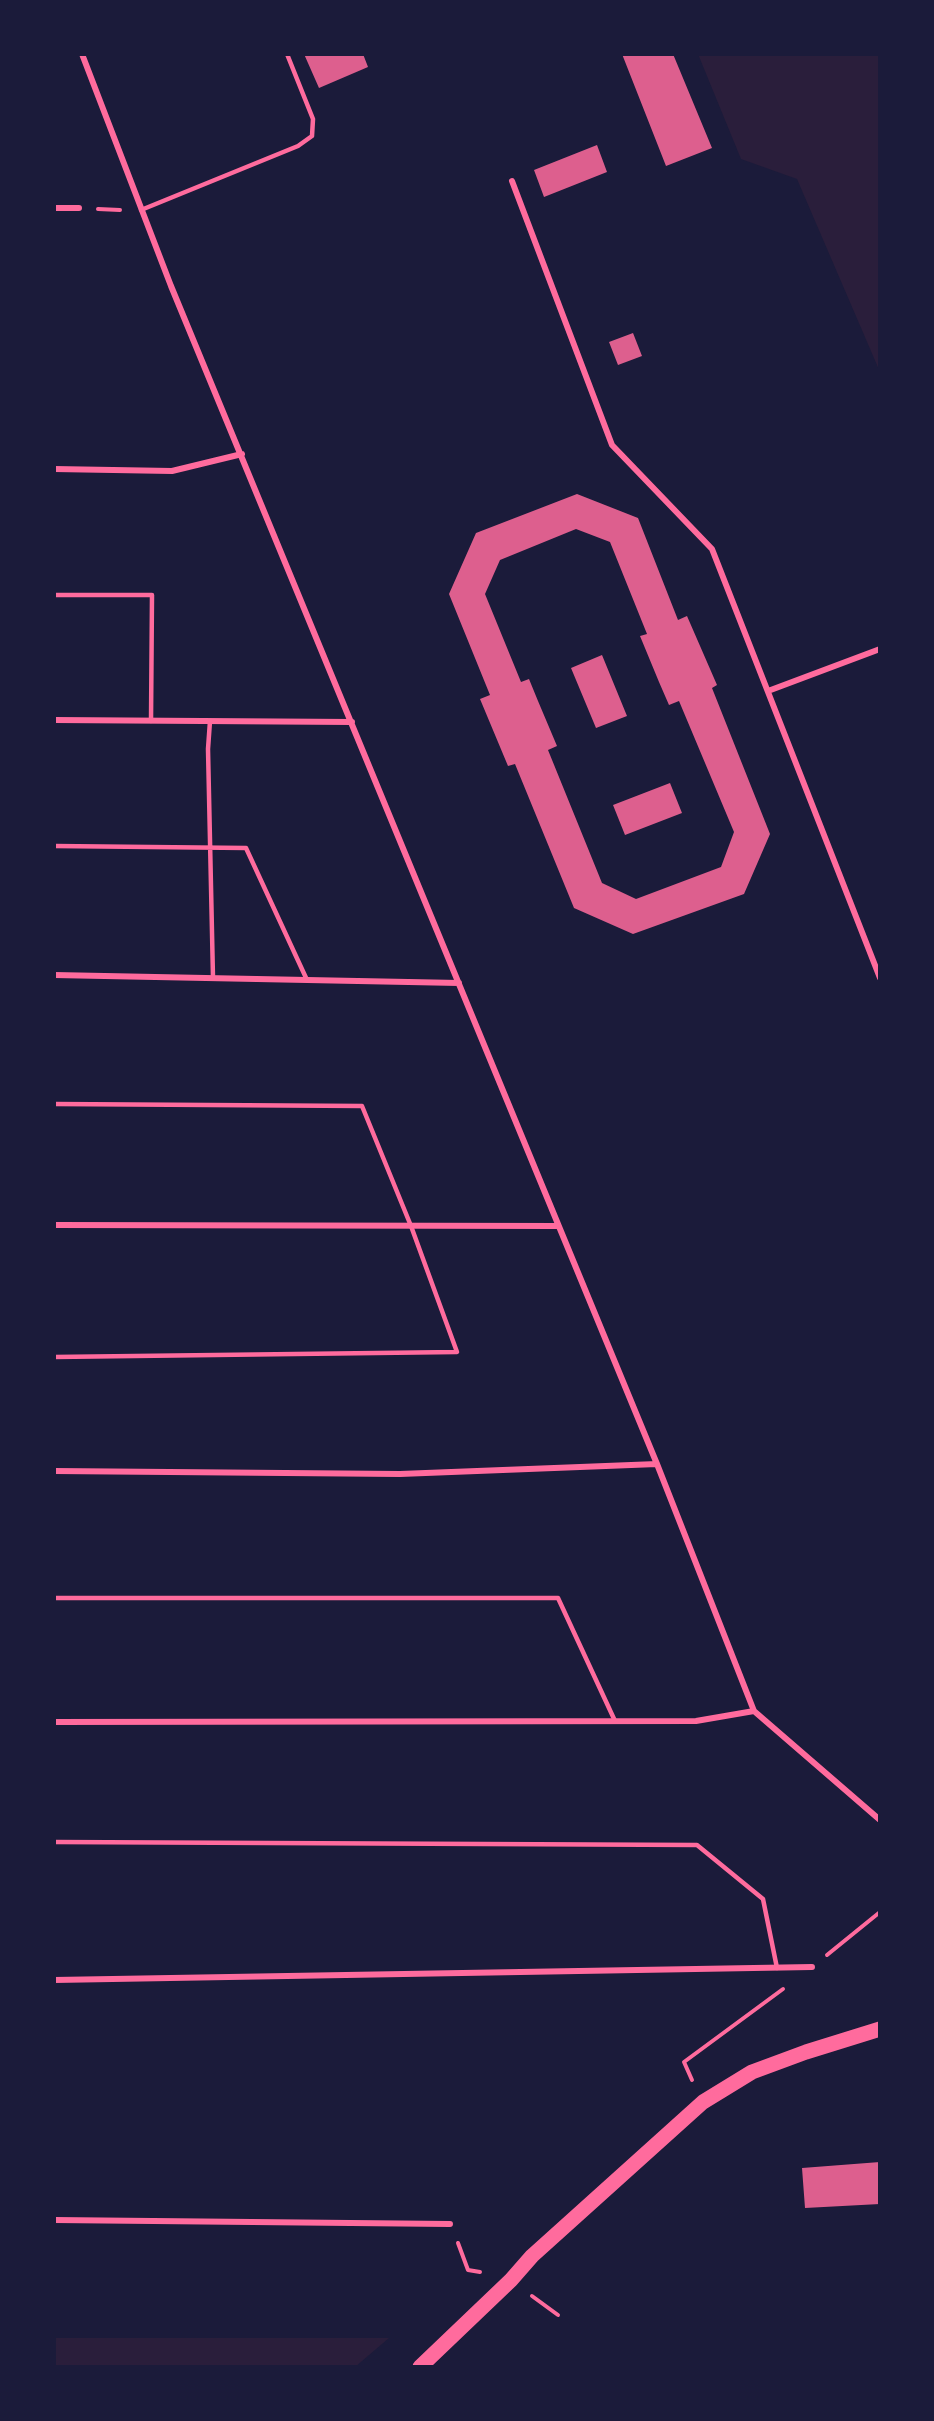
<!DOCTYPE html>
<style>
body{margin:0}
#map{position:relative;width:934px;height:2421px;overflow:hidden;background:#1b1b3a;font-family:"Open Sans",sans-serif}
canvas{display:block}
.frame{position:absolute;inset:0;border:56px solid #1b1b3a;pointer-events:none}
</style>
<div id="map">
<canvas width="934" height="2421"></canvas>
<div class="frame"></div>
</div>
<script>
const c = document.querySelector('canvas').getContext('2d');
c.lineJoin = 'round';
function fill(path, color) { c.fillStyle = color; c.fill(path, 'evenodd'); }
function stroke(path, color, width, dash) { c.strokeStyle = color; c.lineWidth = width; c.lineCap = dash ? 'butt' : 'round'; c.setLineDash(dash || []); c.stroke(path); }
fill(new Path2D(`
 M698,54H880V372L797,179L741,159Z
 M54,2338H389L355,2367H54Z`), '#2a1e3b');
fill(new Path2D(`
 M304,54H363L368,67L319,88Z
 M622,54H673L712,148L666,166Z
 M597,145L607,172L544,197L534,170Z
 M633,333L642,356L618,365L609,342Z
 M577,494L638,518L678,620L687,616L717,685L712,688L770,834L744,894L633,934L574,908L515,764L508,766L480,699L490,695L449,594L476,533ZM576,529L610,542L647,634L640,636L659,682L669,705L679,701L734,832L721,867L636,899L602,883L548,750L557,746L538,701L529,679L521,682L485,594L500,560Z
 M602,655L627,716L596,728L571,668Z
 M670,783L682,813L625,835L613,805Z
 M880,2162V2204L805,2208L802,2168Z`), '#dd5f8e');
stroke(new Path2D(`
 M98,209L120,210
 M827,1955L880,1912
 M692,2080L684,2062L783,1989
 M458,2243L468,2270L480,2272
 M532,2296L558,2315`), '#ff6b9d', 4);
stroke(new Path2D(`
 M141,210L298,146L312,136L313,119L287,54
 M54,595H152L151,721
 M210,721L208,749L213,978
 M54,846L246,848L307,980
 M54,1104L362,1106L411,1226L457,1352L54,1357
 M54,1598H558L615,1721
 M54,1842L697,1845L763,1899L777,1968`), '#ff6b9d', 4.5);
stroke(new Path2D(`
 M82,54L171,286L657,1464L754,1711L880,1820
 M512,181L612,445L712,549L880,978
 M54,208H79
 M54,469L172,471L242,454
 M768,691L880,649
 M54,720L352,722
 M54,975L459,983
 M54,1225L558,1226
 M54,1471L400,1474L657,1464
 M54,1722L696,1721L754,1711
 M54,1980L812,1967
 M54,2220L450,2224`), '#ff6b9d', 6);
stroke(new Path2D(`
 M420,2367L511,2280L532,2256L703,2102L752,2072L806,2052L880,2029`), '#ff6b9d', 15);
</script>
